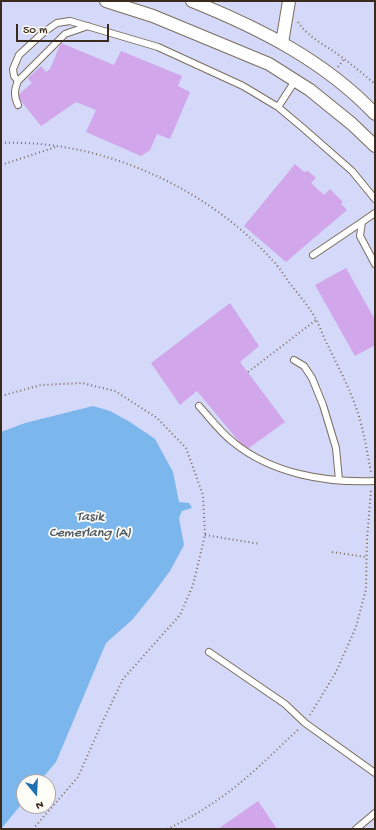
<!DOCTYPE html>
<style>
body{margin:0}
#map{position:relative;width:376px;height:830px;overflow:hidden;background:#f3ead4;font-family:"Gochi Hand",sans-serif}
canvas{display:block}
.frame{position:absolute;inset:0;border:2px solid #3b2a1e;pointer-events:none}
.north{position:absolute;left:16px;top:774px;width:40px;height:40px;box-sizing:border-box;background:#fdfcf7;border:1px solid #afa8a0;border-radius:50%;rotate:162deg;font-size:11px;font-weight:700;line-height:16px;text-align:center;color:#3b2a1e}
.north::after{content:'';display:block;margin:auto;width:14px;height:18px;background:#1f6fb2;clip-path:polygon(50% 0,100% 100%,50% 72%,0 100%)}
.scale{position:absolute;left:16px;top:24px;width:93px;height:18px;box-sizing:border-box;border:2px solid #3b2a1e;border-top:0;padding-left:5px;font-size:12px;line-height:14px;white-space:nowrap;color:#3b2a1e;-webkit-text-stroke:3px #fdfcf7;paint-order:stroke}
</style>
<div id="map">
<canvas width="376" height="830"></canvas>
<div class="frame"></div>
<div class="north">N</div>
<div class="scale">50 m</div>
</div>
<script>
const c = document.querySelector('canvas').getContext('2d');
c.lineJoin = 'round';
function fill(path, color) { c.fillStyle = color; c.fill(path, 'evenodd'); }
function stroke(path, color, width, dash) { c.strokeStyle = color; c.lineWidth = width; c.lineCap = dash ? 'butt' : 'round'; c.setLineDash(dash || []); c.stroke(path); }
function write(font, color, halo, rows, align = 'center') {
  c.font = font + ' "Gochi Hand",sans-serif'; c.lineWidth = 3.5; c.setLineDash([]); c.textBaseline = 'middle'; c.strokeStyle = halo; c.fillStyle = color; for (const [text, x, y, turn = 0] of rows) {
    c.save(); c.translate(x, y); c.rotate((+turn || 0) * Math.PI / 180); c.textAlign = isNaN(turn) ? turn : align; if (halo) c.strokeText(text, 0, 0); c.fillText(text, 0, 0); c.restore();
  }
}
fill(new Path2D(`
 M1,1H375V829H1ZM24,782H48V806H24Z`), '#d4d8f9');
fill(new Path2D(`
 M93,406L110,411L130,422L155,439L173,472L179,502L189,503L192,508L182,511L179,518L184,545L170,571L153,594L132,620L106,643L56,762L39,782H24V801L1,829V432L25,423Z`), '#7bb6ed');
fill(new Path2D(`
 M61,43L114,65L121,51L182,76L178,86L190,92L170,139L157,134L150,150L141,156L86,132L96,110L76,102L41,126L17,96L32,83L28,78L41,66L46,72L50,69Z
 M295,164L304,172L308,171L316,178L311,183L324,195L330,189L343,202L341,204L347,210L286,262L244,226Z
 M346,268L375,320V345L355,356L315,285Z
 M230,303L259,346L240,362L285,422L246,450L197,391L180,405L151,363Z
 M258,801L277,829H218Z`), '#d1a6ea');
const service = new Path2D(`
 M18,81L14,76L13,69L19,55L44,32L57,23L70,21L158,47L243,86L278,107L303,128L352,171L375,199
 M18,105C14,96 14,90 18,81L65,34L88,26
 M278,107L295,81
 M375,213L362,222L360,236L375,264
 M313,255L362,222
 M294,360L304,366L312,378L323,405L336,448L339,480
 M199,406C210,418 220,432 233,442C272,474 326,483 375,481
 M209,652L285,704L305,723L375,773
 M356,829L375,813`);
const minor = new Path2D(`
 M106,1L153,16L269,64L310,90L352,124L375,146
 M192,1C259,28 325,61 375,114
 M282,43L289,1`);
stroke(service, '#7b6d5e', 8);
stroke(minor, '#7b6d5e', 14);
stroke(new Path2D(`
 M298,22C307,36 323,44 336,53C350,63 362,73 375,84
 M338,67L344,59
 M1,143C100,139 207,187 273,261C280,268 285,277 291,285C300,296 309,307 316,319C320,327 323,336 327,344C338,366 350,389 358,413C364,432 367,452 371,472
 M1,165L56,147
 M248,372L316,320
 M1,396L41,385L82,383L115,391L157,418L186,448L203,495L205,535L193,585L180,615L123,679L101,725L78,777L33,829
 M205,535L260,544
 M332,552L366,557
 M310,715L336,672L356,627L366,589L367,540L371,490
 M167,829C195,816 223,798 247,777C265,762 281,745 299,729`), '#7b6d5e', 2, [1, 3]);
stroke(service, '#fff', 6);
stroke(minor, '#fff', 12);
write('italic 14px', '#515b66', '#fdfcf7', [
 ["Tasik",90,518],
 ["Cemerlang (A)",90,534]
]);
</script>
